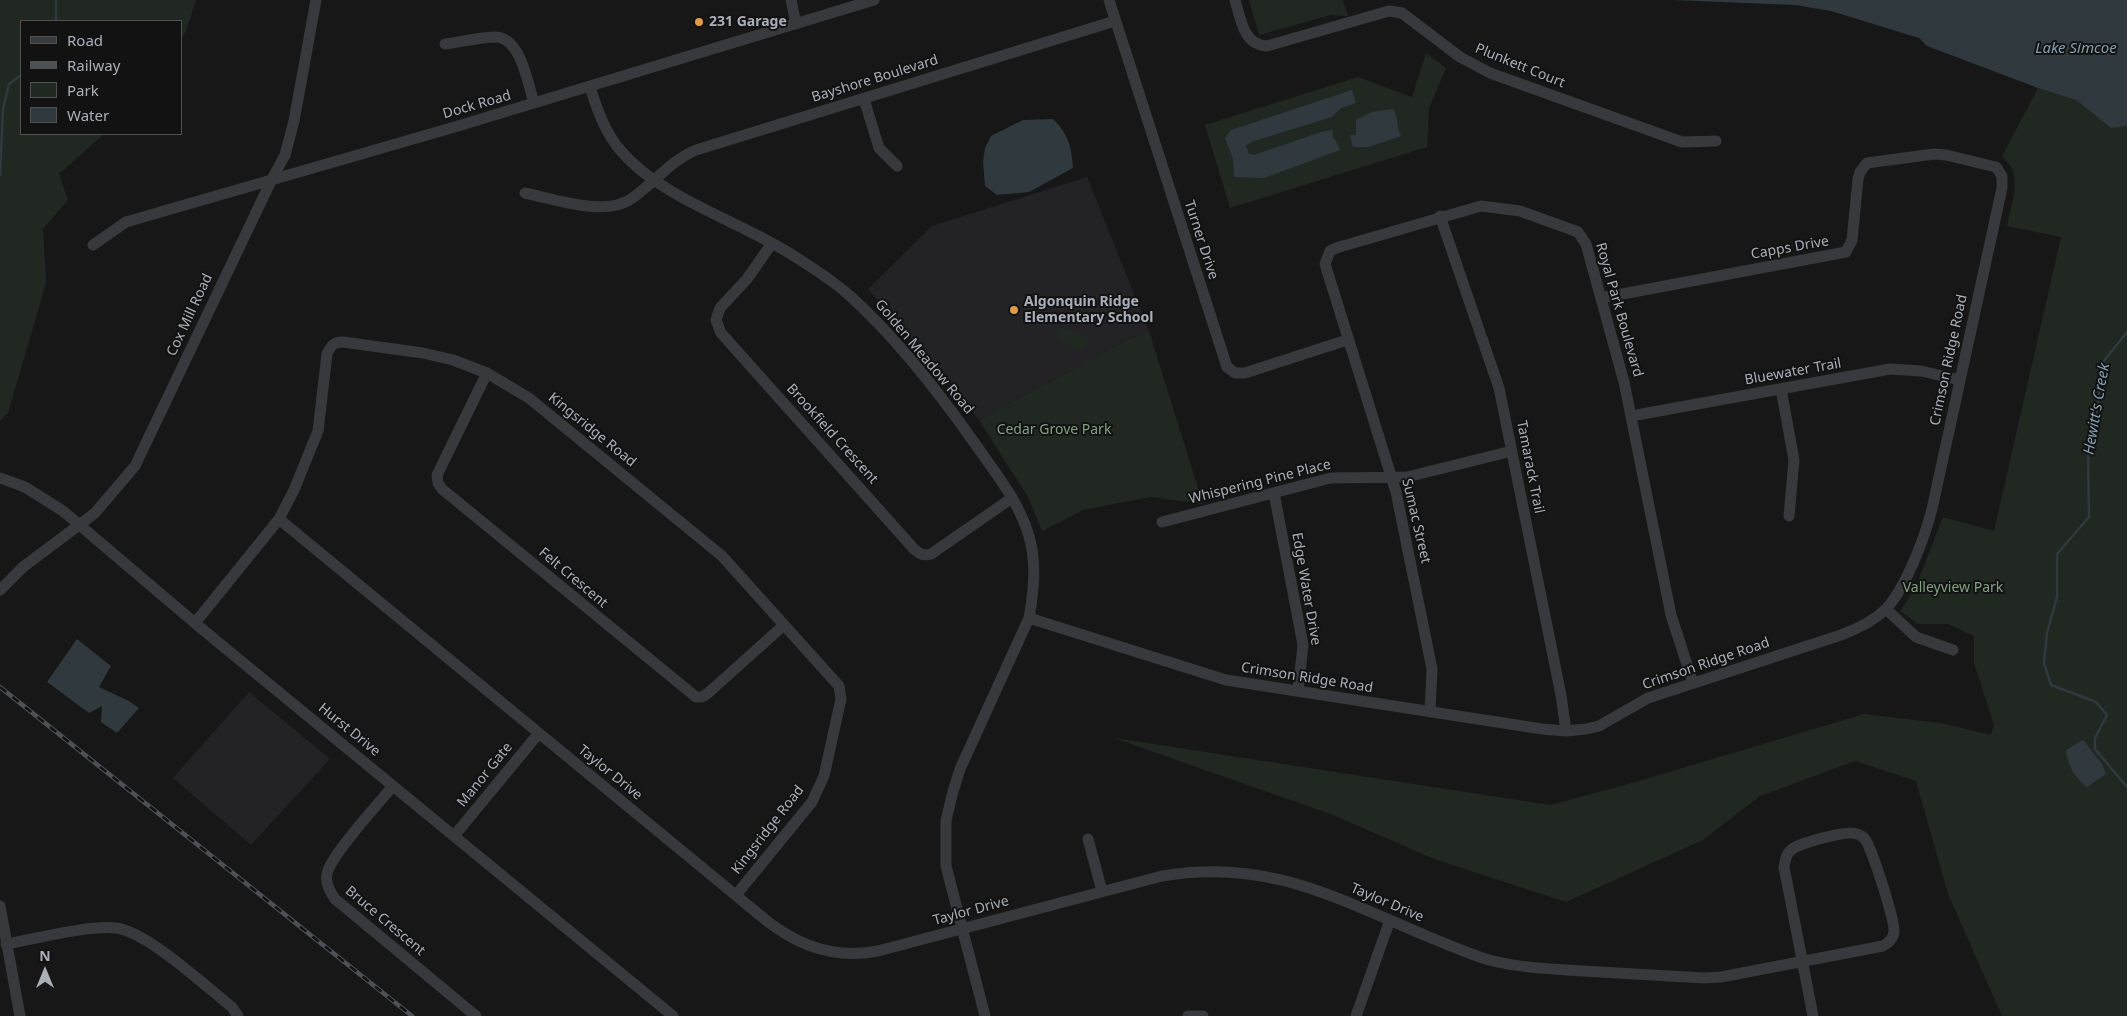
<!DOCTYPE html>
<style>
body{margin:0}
#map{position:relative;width:2127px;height:1016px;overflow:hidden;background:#171718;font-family:"Noto Sans",sans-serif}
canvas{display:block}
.legend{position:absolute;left:20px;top:20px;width:162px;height:115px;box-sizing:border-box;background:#121213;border:1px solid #4f5155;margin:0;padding:6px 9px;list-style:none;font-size:15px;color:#aaafb7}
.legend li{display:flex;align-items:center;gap:10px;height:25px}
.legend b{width:25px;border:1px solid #4f5155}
.north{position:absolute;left:20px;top:946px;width:50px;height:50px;-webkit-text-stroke:4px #121213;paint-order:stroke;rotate:0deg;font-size:14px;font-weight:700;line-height:20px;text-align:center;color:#aaafb7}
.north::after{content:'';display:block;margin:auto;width:18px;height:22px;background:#aaafb7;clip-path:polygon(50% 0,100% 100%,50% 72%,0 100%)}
</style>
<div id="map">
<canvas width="2127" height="1016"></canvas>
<ul class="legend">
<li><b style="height:6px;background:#38393d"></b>Road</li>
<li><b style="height:6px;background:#4d5054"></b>Railway</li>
<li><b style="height:14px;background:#212821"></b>Park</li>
<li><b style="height:14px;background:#30393d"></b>Water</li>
</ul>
<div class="north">N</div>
</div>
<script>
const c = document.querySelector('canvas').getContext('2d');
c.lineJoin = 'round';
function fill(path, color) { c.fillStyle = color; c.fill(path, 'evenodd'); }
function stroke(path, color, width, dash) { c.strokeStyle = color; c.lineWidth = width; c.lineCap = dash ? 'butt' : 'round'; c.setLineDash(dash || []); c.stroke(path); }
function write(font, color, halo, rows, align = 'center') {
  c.font = font + ' "Noto Sans",sans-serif'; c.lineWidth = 4; c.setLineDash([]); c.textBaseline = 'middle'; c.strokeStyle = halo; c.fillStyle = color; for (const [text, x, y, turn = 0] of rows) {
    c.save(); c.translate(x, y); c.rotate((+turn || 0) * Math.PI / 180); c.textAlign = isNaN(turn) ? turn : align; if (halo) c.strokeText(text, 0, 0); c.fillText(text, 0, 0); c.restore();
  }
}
fill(new Path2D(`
 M1087,177L1149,331L1123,342L979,420L954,387L868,289L932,226Z
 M249,692L330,759L251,845L173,778Z`), '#232325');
fill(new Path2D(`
 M0,0H196L186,31L181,40V21H21V134H104L59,174L68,200L43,229L46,283L8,413L0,421Z
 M1249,0H1343L1348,16L1331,15L1259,35Z
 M1426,53L1446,68L1429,108L1427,147L1230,208L1205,125L1358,77L1412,97Z
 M2038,88L2076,100L2111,128L2127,126V1016H2002L1948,894L1916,781L1855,761L1760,796L1703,840L1566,902L1434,859L1333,815L1114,738L1550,805L1632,783L1864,714L1941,723L1991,735L1994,725L1974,663V636L1948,624H1918L1900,611L1915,589L1943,517L1994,531L2061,237L2007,226C2012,201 2024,175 2002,156Z
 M1061,327L1088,336L1084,347L1076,349L1060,341L1058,334Z
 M1149,331L1203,504L1150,497L1083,510L1042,531L1028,497L979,420L1123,342Z`), '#212821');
fill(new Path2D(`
 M1672,0H2127V126L2111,128L2076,100L2038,88L1927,46L1919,38L1831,11L1795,5Z
 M1352,90L1356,103L1341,108L1332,117L1251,142L1246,146L1249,154L1254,155L1321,132L1333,130L1332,137L1336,141L1340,150L1264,178L1234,177L1233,159L1225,138L1231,130Z
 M1393,109C1399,118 1396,127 1401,136L1368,147H1353L1350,135H1356V120L1372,112Z
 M1053,119C1068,133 1072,148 1073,168L1029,192L997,195L985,186L983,161L985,148L991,136L1023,120Z
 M77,639L111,666L99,687L129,701L139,708L117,733L101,722L102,706L89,713L47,682Z
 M2083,740L2102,764L2106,774L2087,787C2074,776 2068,767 2066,750Z`), '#30393d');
stroke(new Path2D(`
 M56,0V21
 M0,175L3,109L9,84L21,75
 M2127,332L2103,362L2096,420L2088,446L2089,517L2057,554V597L2047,633L2044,663L2051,685L2096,702L2107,715L2095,738V749L2127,787`), '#30393d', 2.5);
stroke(new Path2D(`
 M791,0L796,24
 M1109,0L1227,367L1235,373H1245L1347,340
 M1235,0C1241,19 1243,45 1267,46L1389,11L1402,13L1460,57L1490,73L1682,142L1716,141
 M445,44C462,42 479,37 496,37C521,38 528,84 534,103
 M590,87C597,109 605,133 621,151C662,199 740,221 794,256C813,268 833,281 849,295C898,339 941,395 978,448C997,475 1018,501 1028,533C1037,561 1034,590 1029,618L960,769L952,795L946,821V866L985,1016
 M864,99L879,148L897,166
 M525,193C554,199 605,217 631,199C654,183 670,161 696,150L1115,21
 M1440,216L1499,388L1561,695L1566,731
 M772,243L747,279L720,308L716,320L721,333L914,549C920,554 923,556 931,554L1012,498
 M93,245L126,222L458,126L874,0
 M487,373L437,475L438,483L442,489L696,697H702L707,694L784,625
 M1781,389L1794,460L1789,516
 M1631,416L1890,369L1921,371L1960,380
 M0,478L25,487L63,511L202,629L673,1016
 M1274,493L1303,645L1298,691
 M279,519L767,921C800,947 837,959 878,951L1162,876C1267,858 1336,898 1429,937C1449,945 1469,954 1489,960C1520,968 1552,969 1583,971C1623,973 1663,976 1704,978L1721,977L1883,946C1889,942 1893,939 1894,932C1895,921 1871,844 1864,838C1860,834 1855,833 1850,833C1839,833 1799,843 1791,850C1786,854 1785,861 1784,867L1813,1016
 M1162,522L1319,481L1331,478L1407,477L1512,451
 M0,590L23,567L95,513L135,466L272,179L285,155L294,121L316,0
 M1886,609L1916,637L1953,650
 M1029,618L1226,680L1542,729L1566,731L1586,729L1599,726L1648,698L1841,635C1857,629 1872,622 1885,610C1905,590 1925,537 1932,509L2002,188V176L1996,167L1946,155L1934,154L1867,163L1860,172L1858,179L1852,240L1846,252L1601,298
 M195,623L279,519L294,490L318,431L327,354C331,346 333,342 343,342L423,353L453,360L487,373L529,398L722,556L839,686L841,699L824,776L812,802L736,895
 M1430,712L1432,669L1396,492L1325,264L1330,251L1336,248L1481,206L1520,211L1570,229L1578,232L1586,244L1624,382L1671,615L1693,683
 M393,786C379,803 330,856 327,874C325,883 330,892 335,899L476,1016
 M454,836L539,733
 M1088,839L1102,891
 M0,906L20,1016
 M6,944C35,939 89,925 116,928C148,932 205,986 232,1007L238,1016
 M1188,1016H1203
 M1356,1016L1390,920`), '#38393d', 11);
const rail = new Path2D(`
 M0,687L412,1016`);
stroke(rail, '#4d5054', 4.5);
stroke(rail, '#121213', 2.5, [8]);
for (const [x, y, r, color] of [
 [699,22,5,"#e19a45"],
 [1014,310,5,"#e19a45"]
]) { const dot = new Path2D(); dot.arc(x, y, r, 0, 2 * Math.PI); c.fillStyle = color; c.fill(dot); stroke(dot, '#121213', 2); }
write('bold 14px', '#aaafb7', '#121213', [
 ["231 Garage",709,22],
 ["Algonquin Ridge",1024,302],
 ["Elementary School",1024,318]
], 'left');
write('14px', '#aaafb7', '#121213', [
 ["Plunkett Court",1520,66,22],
 ["Bayshore Boulevard",875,79,-17],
 ["Dock Road",477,105,-16],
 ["Turner Drive",1201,240,72],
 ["Capps Drive",1790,248,-10],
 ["Royal Park Boulevard",1619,310,74],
 ["Cox Mill Road",190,315,-65],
 ["Golden Meadow Road",924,357,50],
 ["Crimson Ridge Road",1949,360,-78],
 ["Bluewater Trail",1793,372,-10],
 ["Kingsridge Road",592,430,39],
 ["Brookfield Crescent",832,434,48],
 ["Tamarack Trail",1530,467,79],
 ["Whispering Pine Place",1260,482,-14],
 ["Sumac Street",1416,521,77],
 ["Felt Crescent",573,578,40],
 ["Edge Water Drive",1306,589,80],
 ["Crimson Ridge Road",1706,664,-19],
 ["Crimson Ridge Road",1307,678,9],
 ["Hurst Drive",349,730,39],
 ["Taylor Drive",610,773,39],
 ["Manor Gate",485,775,-51],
 ["Kingsridge Road",768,830,-52],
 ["Taylor Drive",1387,903,23],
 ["Taylor Drive",971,911,-15],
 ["Bruce Crescent",385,921,40]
]);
write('14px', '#84a083', '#121213', [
 ["Cedar Grove Park",1054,430],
 ["Valleyview Park",1953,588]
]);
write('italic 15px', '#84a0af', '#121213', [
 ["Lake Simcoe",2076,49],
 ["Hewitt's Creek",2097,409,-80]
]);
</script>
